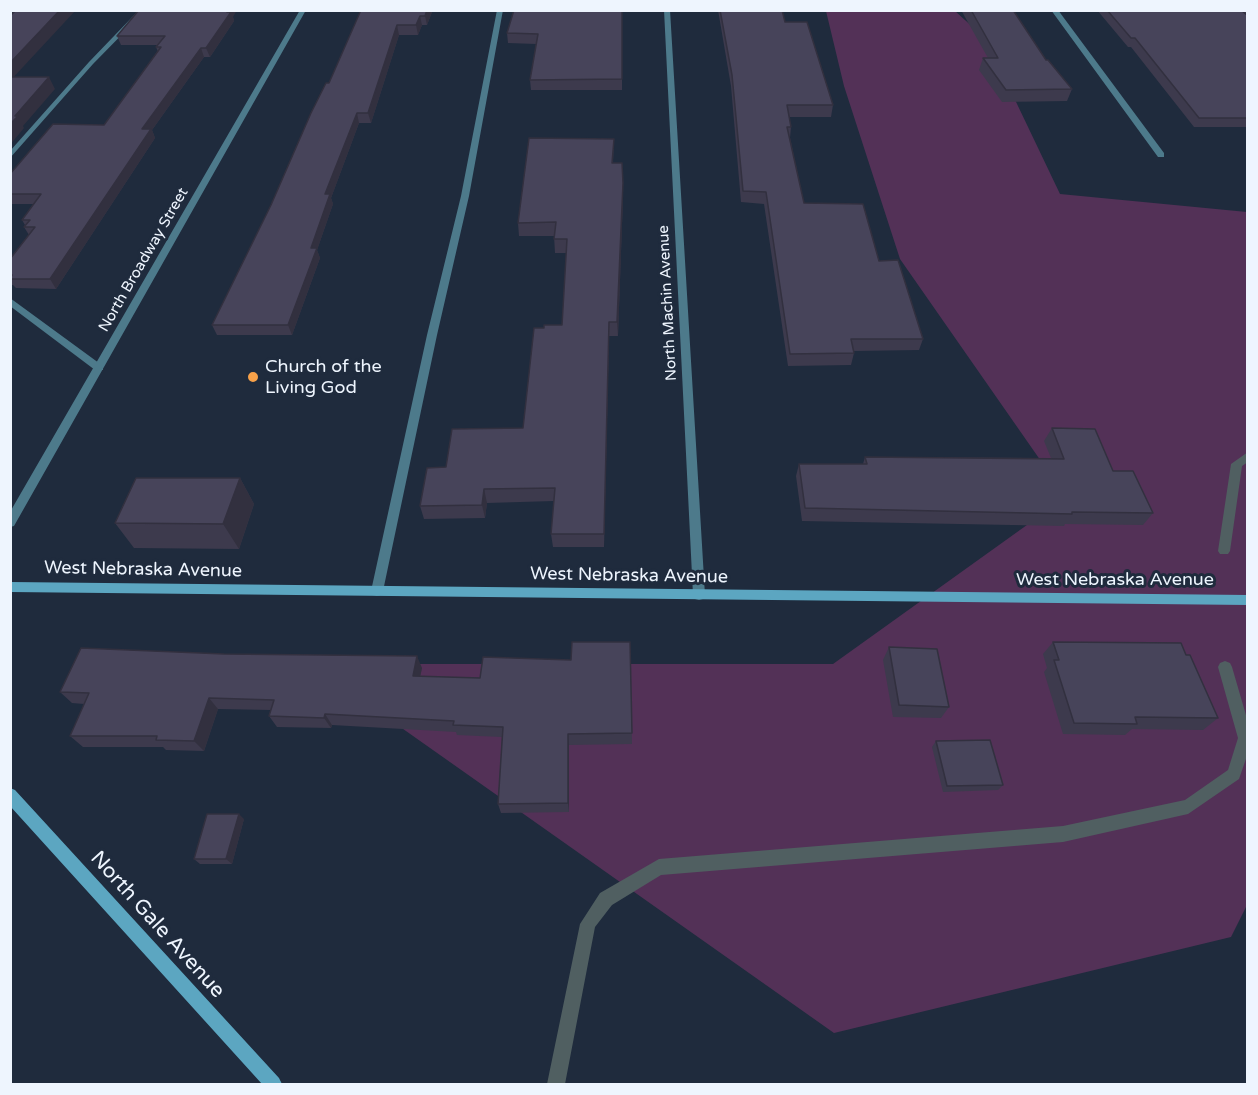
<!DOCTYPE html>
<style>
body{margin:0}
#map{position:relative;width:1258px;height:1095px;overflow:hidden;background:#1f2b3d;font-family:"Varela Round",sans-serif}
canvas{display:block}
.frame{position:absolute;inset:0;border:12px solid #eef5fe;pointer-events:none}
</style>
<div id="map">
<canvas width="1258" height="1095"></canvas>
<div class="frame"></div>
</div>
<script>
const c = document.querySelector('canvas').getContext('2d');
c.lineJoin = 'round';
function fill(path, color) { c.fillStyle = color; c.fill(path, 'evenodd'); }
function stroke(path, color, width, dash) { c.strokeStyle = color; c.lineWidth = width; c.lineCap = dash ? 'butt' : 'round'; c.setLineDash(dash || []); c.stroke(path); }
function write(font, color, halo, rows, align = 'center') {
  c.font = font + ' "Varela Round",sans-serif'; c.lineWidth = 6; c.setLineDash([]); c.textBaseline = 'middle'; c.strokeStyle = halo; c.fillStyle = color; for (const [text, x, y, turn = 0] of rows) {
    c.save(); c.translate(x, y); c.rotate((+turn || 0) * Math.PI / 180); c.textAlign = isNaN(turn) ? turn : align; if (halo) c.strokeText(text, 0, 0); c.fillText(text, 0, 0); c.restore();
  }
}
fill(new Path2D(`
 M826,11H955L986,39L1060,194L1247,212L1248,903L1231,937L834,1033L311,664H833L1066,497L900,259L844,86Z`), '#533157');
fill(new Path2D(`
 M1248,452V462L1242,466L1230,551L1228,554H1220L1218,551L1231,464Z
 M1225,661L1230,663L1232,667L1248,722V753L1239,779L1188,814L1063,842L661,875L612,905L595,927L565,1084H547L580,924L600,893L659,859L1063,826L1185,800L1228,770L1238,738L1218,667L1220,663Z`), '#505f61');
fill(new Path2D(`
 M139,10H146L93,64L10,158V151L89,62Z
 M497,10H503L469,196L437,335L383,591L381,595L377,596L373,595L371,591L427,335L461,196Z
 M10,298L103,366V370H95L10,306Z`), '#4d7a8b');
fill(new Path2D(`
 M300,10H306L14,526L10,527V512Z
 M664,10H670L705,595L703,599L699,600L695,599L693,595Z
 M1051,10H1058L1164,153V157H1158Z`), '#4d7a8b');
fill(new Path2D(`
 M10,582L1248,595V605L10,592Z
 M10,788L15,790L279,1078L282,1084H262L10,806Z`), '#5ca6c1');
fill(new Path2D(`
 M361,10H495L432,12L427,25H422L418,35H399L371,123H359L331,198L333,204L317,250L320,258L292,335H217L212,325L271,205L329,83Z
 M505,10H622V90H531L530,80L536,44L508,43L507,33L514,11Z
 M718,10H782L785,22L833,105L831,117H789L791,127L790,138L804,203L879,261L923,339L919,350L854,351V353L851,365L788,366L764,204L741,202L731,86Z
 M961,10H1013L1046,60L1072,89L1067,101L1002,102L979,70L983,58H988Z
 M1097,10H1248V127H1194L1131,47H1128Z
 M233,17L234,21L210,57H204L152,130L155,138L56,289L16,288L13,285H10V259L29,235L24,227L25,225L22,220L34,204H10V174L104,125L158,52L156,47L158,45H121L117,36Z
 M614,139L613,163L623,197L618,336H609L604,547H553L551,534L554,501L487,503L485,518L424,519L420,506L446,467L523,428L544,328L562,325L566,253H555L554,236H519L518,223Z
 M1052,428L1113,471L1153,513L1143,525L1065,524L1064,526L802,521L796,476L799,464H863L865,457L1051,458L1044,441Z
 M240,478L254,504L239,549L134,548L115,523Z
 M630,642L632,744L569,745V812L501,813L498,804L502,737L457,735L456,732L332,725L331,728L277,727L269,716L271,710L218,709L204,751L166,750L163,747H83L70,736L84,704L72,703L60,692L422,668L420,676L480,678L571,660Z
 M1053,642L1218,718L1203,730L1132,729L1125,735L1063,734L1044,672L1047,668L1043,654Z
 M889,647L949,707L941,718L893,717L883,660Z
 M936,741L1003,785L998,790L943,792L932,747Z
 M244,819L232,864H200L194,859Z`), '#3d3a4d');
fill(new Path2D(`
 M60,10H76L10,81V63Z
 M228,10H237L233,17L234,21L210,57L206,48Z
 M427,10H431L432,12L427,25L425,16Z
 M420,16L422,25L418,35L416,25Z
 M397,25L399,35L371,123L368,113Z
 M201,48L204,57L152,130L155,138L56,289L50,279L142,129Z
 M49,77L55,89L23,126L24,128L10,145V124L15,116Z
 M357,113L359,123L331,198L333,204L317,250L320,258L292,335L288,325L311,248L325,194Z
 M623,183V197L618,336L617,322Z
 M609,322V336L604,547V534Z
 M240,478L254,504L239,549L223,524Z
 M484,489L487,503L485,518L482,505Z
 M417,656L422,668L418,687L413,676Z
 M209,698L218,709L204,751L194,741Z
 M325,714L332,725L331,728L324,718Z
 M568,734L569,745V812L568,803Z
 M239,814L244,819L232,864L226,859Z`), '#32303f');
const building = new Path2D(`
 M16,10H60L10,63V16Z
 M139,10H228L227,12H231L206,48H201L142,129H151L50,279H10L12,275H10V259L35,227H24L30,220H22L41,194H10V174L53,124L104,125L161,47H156L165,36H117Z
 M361,10H427L425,16H420L416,25H397L368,113H357L325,194H330L311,248H317L288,325H212L271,205L311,113L326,83H329Z
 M514,10H622V79L530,80L538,34L507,33Z
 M720,10H782L785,22H807L833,105H787L791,127H787L804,203L863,204L879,261L898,260L923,339H851L854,353L790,354L766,192L743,191L732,75Z
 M971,10H1013L1046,60H1048L1072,89L1006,90L983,58H998Z
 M1107,10H1248L1242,11L1248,16V118H1199L1135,38H1131Z
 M10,77H49L15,116H18L10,124Z
 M529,138L614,139L612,163H622L623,183L617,322H609L604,534H551L555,488L484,489L482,505L420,506L427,468L446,467L452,429L523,428L534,328H544V325H562L567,239H554L556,222L518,223Z
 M1052,428L1095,429L1113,471H1133L1153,513L1072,512V514L805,508L799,464H867L865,457L1064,459Z
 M136,478H240L223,524L115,523Z
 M572,642H630L632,733L568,734V803L498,804L503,727L453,725L454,721L325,714L324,718L269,716L274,700L209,698L194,741L156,740L157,736H70L89,693L60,692L81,648L224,654L417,656L413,676L480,678L483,657L571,660Z
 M1053,642L1181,643L1186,655H1190L1218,718L1135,717L1137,724L1074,723L1054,660H1059Z
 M889,647L937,649L949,707L899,705Z
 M990,740L1003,785L947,786L936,741Z
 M207,814H239L226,859H194Z`);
fill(building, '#47445a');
stroke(building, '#32303f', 1.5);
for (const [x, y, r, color] of [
 [253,377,6,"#f7a149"]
]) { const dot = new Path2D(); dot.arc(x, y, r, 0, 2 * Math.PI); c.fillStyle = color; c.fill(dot); stroke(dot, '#1f2b3d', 2); }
write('15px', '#eef5fe', '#1f2b3d', [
 ["North Broadway Street",144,260,-60],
 ["North Machin Avenue",668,303,-93]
]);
write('18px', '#eef5fe', '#1f2b3d', [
 ["Church of the",265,367],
 ["Living God",265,388]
], 'left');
write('18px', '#eef5fe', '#1f2b3d', [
 ["West Nebraska Avenue",143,570,1],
 ["West Nebraska Avenue",629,576,1],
 ["West Nebraska Avenue",1115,580]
]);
write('21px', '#eef5fe', '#1f2b3d', [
 ["North Gale Avenue",157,925,48]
]);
</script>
